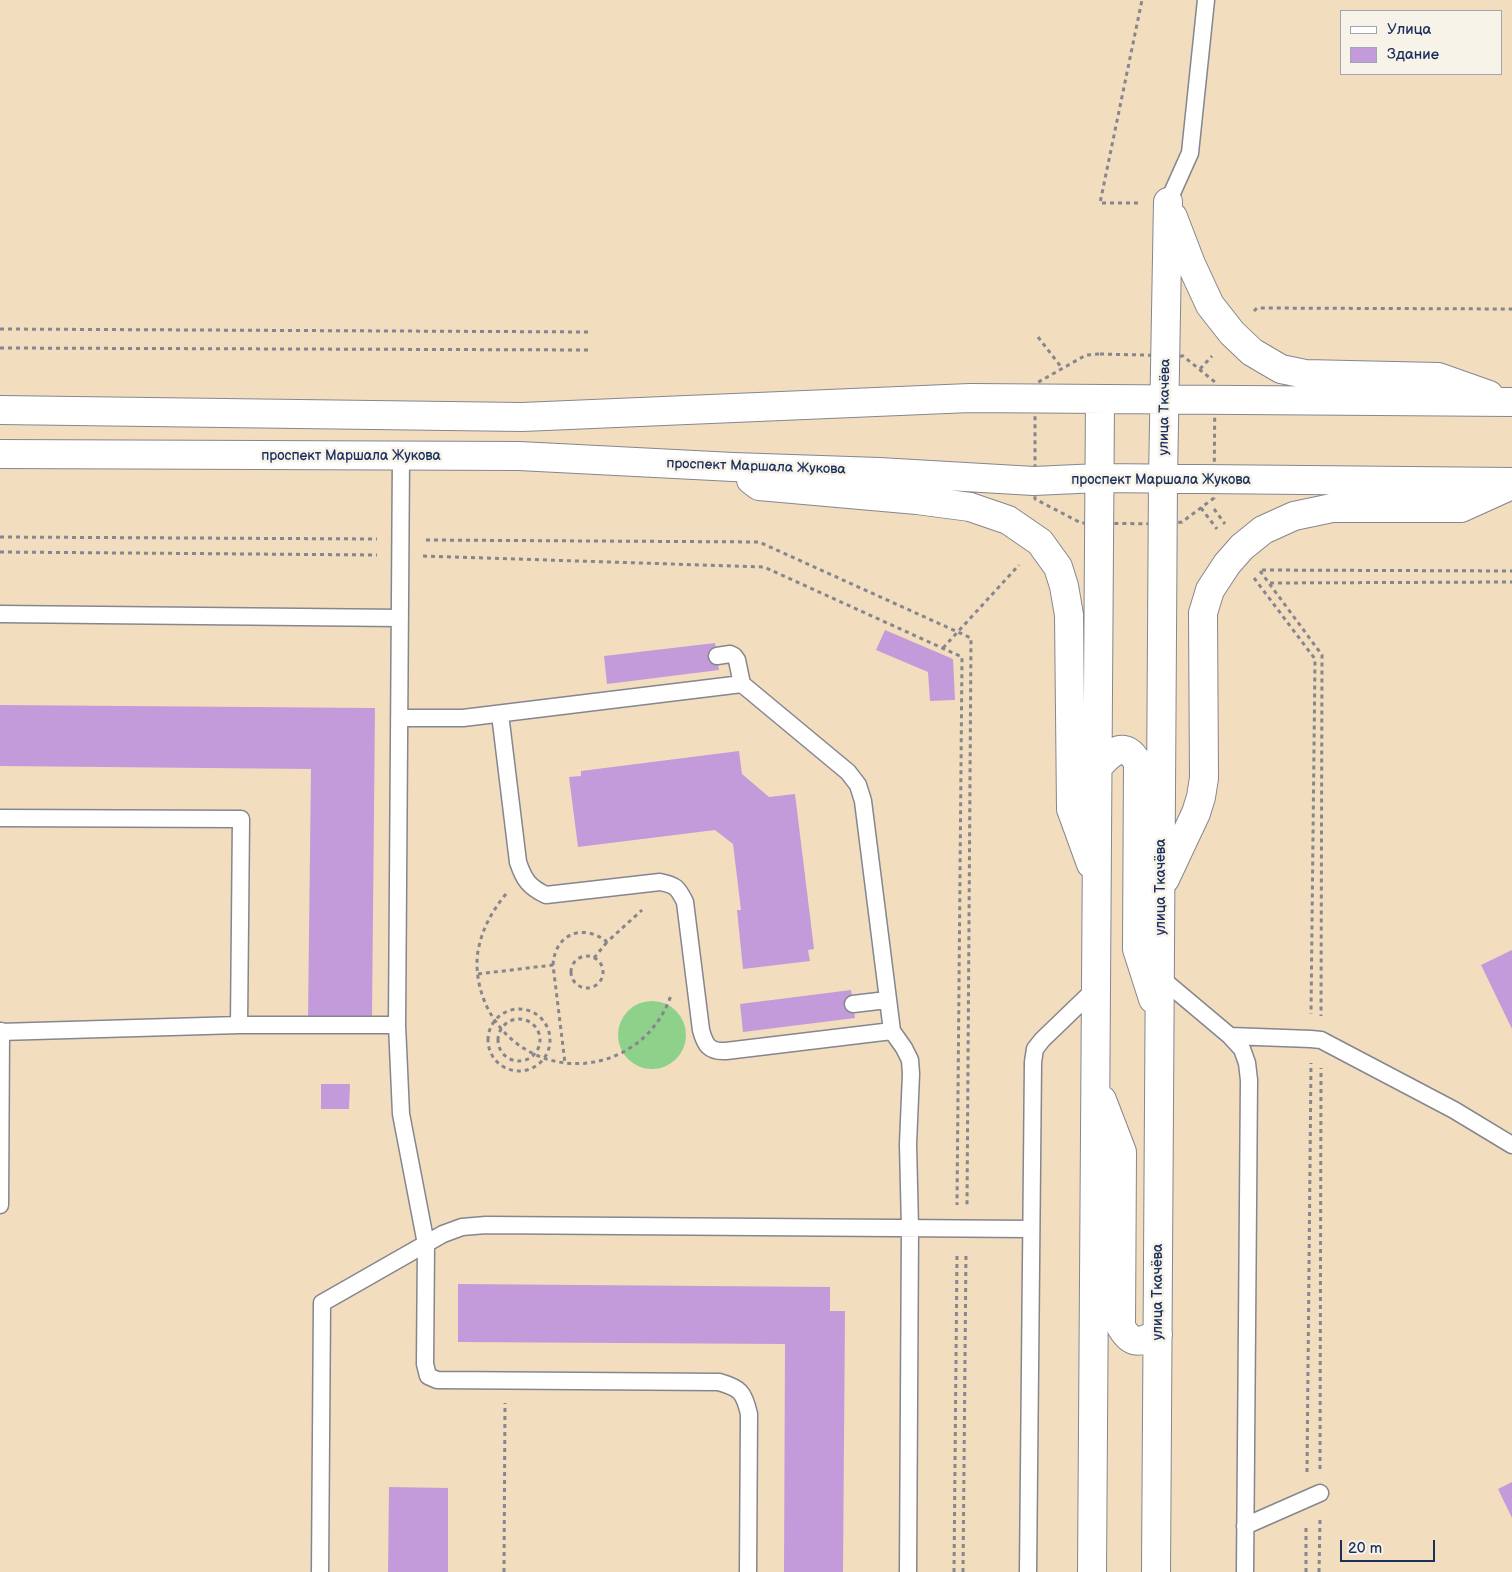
<!DOCTYPE html>
<meta charset="utf-8">
<style>
body{margin:0}
#map{position:relative;width:1512px;height:1572px;overflow:hidden;background:#f2ddbe;font-family:"Balsamiq Sans",sans-serif}
canvas{display:block}
.legend{position:absolute;left:1340px;top:10px;width:162px;height:65px;box-sizing:border-box;background:#f7f3e8;border:1px solid #9fa5b1;margin:0;padding:6px 9px;list-style:none;font-size:15px;color:#1b2f5e}
.legend li{display:flex;align-items:center;gap:10px;height:25px}
.legend b{width:25px;border:1px solid #9fa5b1}
.scale{position:absolute;left:1340px;top:1540px;width:95px;height:22px;box-sizing:border-box;border:2px solid #1b2f5e;border-top:0;padding-left:6px;font-size:15px;line-height:18px;white-space:nowrap;color:#1b2f5e;-webkit-text-stroke:4px #f7f3e8;paint-order:stroke}
</style>
<div id="map">
<canvas width="1512" height="1572"></canvas>
<ul class="legend">
<li><b style="height:6px;background:#fff"></b>Улица</li>
<li><b style="height:14px;background:#c39bda"></b>Здание</li>
</ul>
<div class="scale">20 m</div>
</div>
<script>
const c = document.querySelector('canvas').getContext('2d');
c.lineJoin = 'round';
function fill(path, color) { c.fillStyle = color; c.fill(path, 'evenodd'); }
function stroke(path, color, width, dash) { c.strokeStyle = color; c.lineWidth = width; c.lineCap = dash ? 'butt' : 'round'; c.setLineDash(dash || []); c.stroke(path); }
function write(font, color, halo, rows, align = 'center') {
  c.font = font + ' "Balsamiq Sans",sans-serif'; c.lineWidth = 5; c.setLineDash([]); c.textBaseline = 'middle'; c.strokeStyle = halo; c.fillStyle = color; for (const [text, x, y, turn = 0] of rows) {
    c.save(); c.translate(x, y); c.rotate((+turn || 0) * Math.PI / 180); c.textAlign = isNaN(turn) ? turn : align; if (halo) c.strokeText(text, 0, 0); c.fillText(text, 0, 0); c.restore();
  }
}
fill(new Path2D(`
 M618 1035a34 34 0 1 1 68 0a34 34 0 1 1-68 0Z`), '#8dd18a');
fill(new Path2D(`
 M885,630L953,659L955,700L930,701L928,672L876,650Z
 M715,643L719,670L607,684L604,656Z
 M0,705L375,708L372,1016H308L311,769L0,766Z
 M739,751L742,774L769,797L795,794L814,949L808,950L810,961L743,969L737,910H741L733,844L715,830L578,847L569,777L581,776V771Z
 M1512,950V1029L1481,965Z
 M851,990L855,1018L743,1032L740,1004Z
 M321,1084H350L349,1109H321Z
 M458,1284L830,1287V1311H845L843,1572H784L785,1344L458,1342Z
 M1512,1482V1518L1498,1489Z
 M389,1487L448,1488V1572H388Z`), '#c39bda');
const lane = new Path2D(`
 M1168,202L1190,153L1206,0
 M0,614L400,618
 M717,656L730,654L734,656L737,660L742,684
 M500,714L518,862C524,880 529,887 546,895L660,882C676,885 678,888 685,902L701,1030C705,1045 709,1052 726,1051L892,1031
 M399,718H463L742,684L848,772L858,785L863,801L892,1031L904,1048L910,1060L911,1074L908,1144L910,1228L908,1572
 M0,818L241,819L239,1025L0,1032
 M1161,978L1230,1036L1242,1049L1247,1063L1249,1080L1245,1572
 M853,1004L887,1000
 M239,1025H397L401,456
 M397,1025L401,1114L426,1244L425,1364L428,1376L437,1380L719,1382C740,1388 744,1392 749,1414L748,1572
 M1230,1036L1311,1039L1321,1040L1454,1110L1512,1145
 M0,1205L1,1031
 M1245,1526L1320,1493
 M320,1572L322,1303L443,1234L462,1227L486,1225L1031,1229
 M1028,1572L1033,1062L1035,1049L1042,1040L1097,987`);
const street = new Path2D(`
 M1173,217L1191,264L1210,305L1232,333L1252,352L1281,369L1305,374L1438,377L1489,395
 M0,410L522,417L970,398L1512,402
 M0,454L519,456L733,467L879,472L1034,481L1099,478L1512,482
 M751,480L759,486L917,500L970,507L1008,520L1040,542L1058,567L1064,586L1069,615L1071,809L1091,864
 M1098,767C1111,752 1125,739 1138,763L1137,949L1153,999
 M1165,879L1196,813L1201,797L1204,778L1203,613L1210,590L1227,564L1242,547L1263,530L1294,516L1332,508H1461L1512,485
 M1102,1100L1122,1152L1121,1327C1132,1346 1140,1342 1158,1334
 M1092,1572L1100,399
 M1156,1572L1163,479L1168,202`);
stroke(lane, '#86868e', 19);
stroke(street, '#86868e', 30);
stroke(new Path2D(`
 M1138,203H1100L1142,0
 M1254,311L1257,308L1512,309
 M0,329L590,332
 M1038,337L1062,368
 M0,348L590,350
 M1100,354L1183,356L1215,382L1214,498L1182,522L1163,524L1081,523L1035,499V384L1086,355Z
 M1200,369L1212,356
 M1201,508L1217,529
 M1214,509L1225,524
 M0,537L377,539
 M426,540L759,542L971,638L967,1206
 M0,552L377,555
 M423,556L764,567L962,657L957,1205
 M1262,570L1512,571
 M1260,571L1322,655L1321,1016
 M1254,578L1315,659L1311,1014
 M1270,583L1512,582
 M943,648L1019,565
 M506,894C492,911 482,929 478,951C475,970 479,990 487,1007C515,1064 585,1081 636,1044C652,1032 665,1014 671,995
 M571 972a16 16 0 1 1 32 0a16 16 0 1 1-32 0Z
 M594,958L607,942
 M553,965C555,933 584,923 607,942L642,910
 M478,974L553,965L565,1063
 M488 1040a31 31 0 1 1 62 0a31 31 0 1 1-62 0Z
 M498 1040a21 21 0 1 1 42 0a21 21 0 1 1-42 0Z
 M1320,1469L1321,1068
 M1307,1472L1311,1063
 M504,1572L505,1403
 M954,1572L957,1253
 M963,1572L966,1252
 M1306,1572V1525
 M1319,1572L1320,1520`), '#86868e', 3, [4, 4]);
stroke(lane, '#fff', 16);
stroke(street, '#fff', 28);
write('14px', '#1b2f5e', '#f7f3e8', [
 ["улица Ткачёва",1165,407,-89],
 ["проспект Маршала Жукова",351,456],
 ["проспект Маршала Жукова",756,467,2],
 ["проспект Маршала Жукова",1161,480],
 ["улица Ткачёва",1161,887,-90],
 ["улица Ткачёва",1158,1292,-90]
]);
</script>
